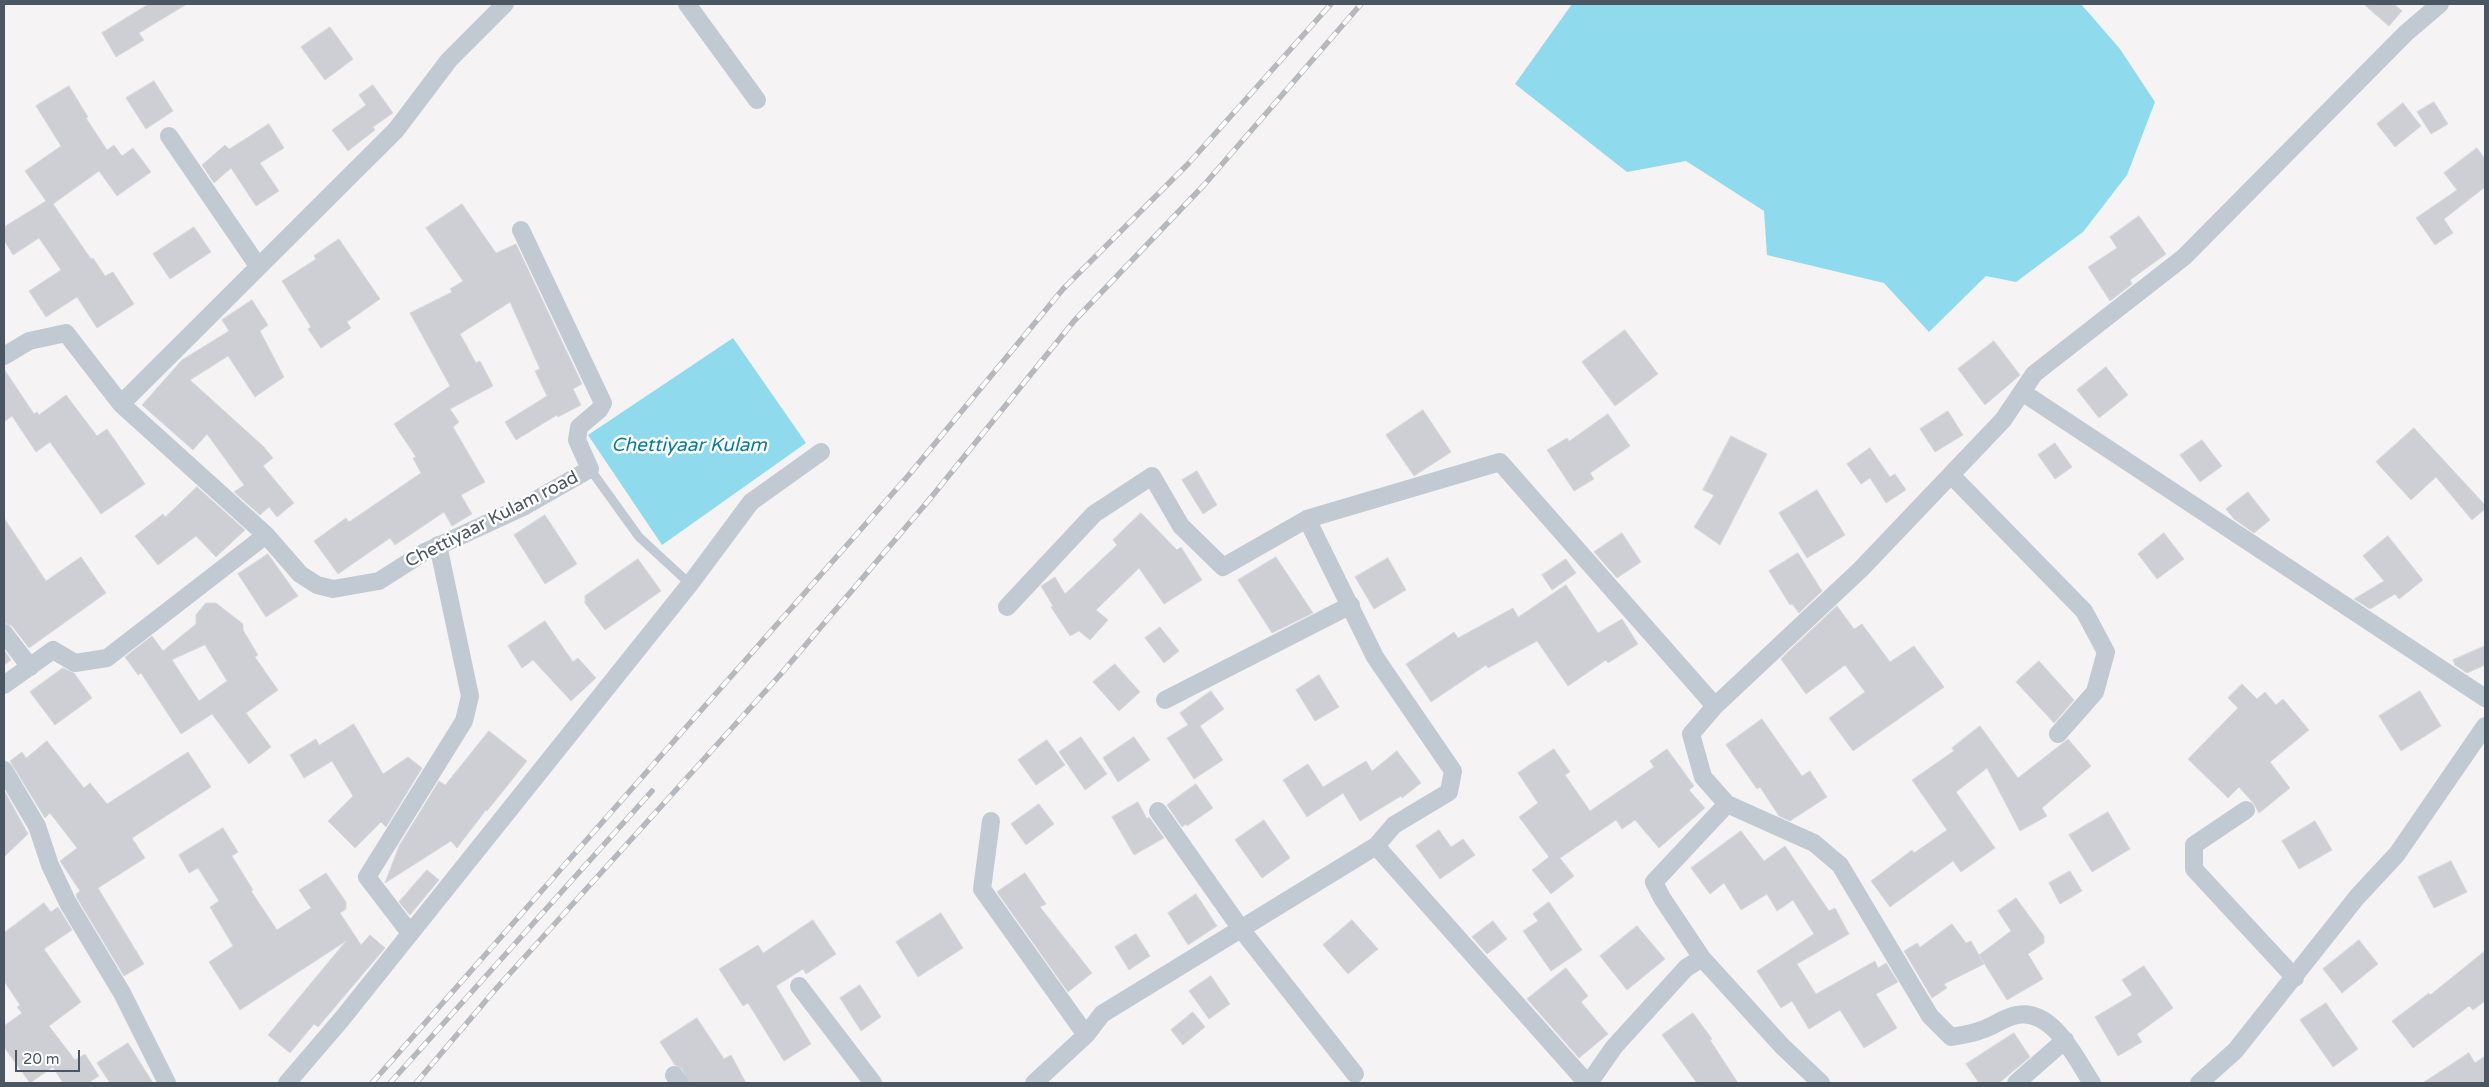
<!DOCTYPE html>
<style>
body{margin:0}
#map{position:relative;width:2489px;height:1087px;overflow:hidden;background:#f5f3f3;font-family:"Varela Round",sans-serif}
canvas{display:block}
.frame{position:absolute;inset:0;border:5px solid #4a5661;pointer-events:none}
.scale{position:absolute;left:15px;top:1050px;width:65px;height:22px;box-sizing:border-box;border:2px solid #4a5661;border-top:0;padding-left:6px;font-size:15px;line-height:18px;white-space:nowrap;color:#4a5661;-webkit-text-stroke:4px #fff;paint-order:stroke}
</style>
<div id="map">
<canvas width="2489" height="1087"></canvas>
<div class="frame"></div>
<div class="scale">20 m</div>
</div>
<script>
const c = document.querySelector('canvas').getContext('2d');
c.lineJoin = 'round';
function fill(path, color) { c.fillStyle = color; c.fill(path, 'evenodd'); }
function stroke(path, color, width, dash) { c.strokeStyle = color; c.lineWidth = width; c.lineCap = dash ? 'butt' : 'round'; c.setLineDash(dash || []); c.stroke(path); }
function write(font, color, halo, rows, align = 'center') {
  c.font = font + ' "Varela Round",sans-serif'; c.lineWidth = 5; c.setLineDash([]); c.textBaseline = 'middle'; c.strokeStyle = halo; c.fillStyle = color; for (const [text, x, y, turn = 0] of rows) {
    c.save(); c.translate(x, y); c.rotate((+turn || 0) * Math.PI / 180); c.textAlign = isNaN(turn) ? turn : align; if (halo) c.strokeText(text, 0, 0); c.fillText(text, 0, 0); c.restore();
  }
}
fill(new Path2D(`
 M1572,4H2081L2120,49L2155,102L2127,175L2083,232L2016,282L1986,276L1929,332L1884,283L1767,255L1764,211L1686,161L1627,172L1515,84Z
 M733,338L806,443L662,545L588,435Z`), '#90daee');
const building = new Path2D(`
 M149,4H187L139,33L144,40L116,57L102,33Z
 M2364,4H2394L2402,11L2389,26Z
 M330,27L353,59L325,80L301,47Z
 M154,81L173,111L146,129L126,98Z
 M373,85L393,113L373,127L375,130L348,151L332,130L366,105L359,95Z
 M69,86L88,117L86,118L107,150L114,145L122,156L133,148L151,172L117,196L99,171L53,204L91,259L93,258L105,276L113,272L134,304L97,328L77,297L46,317L29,291L61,270L39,238L13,255L4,240V227L46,201L25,171L61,146L36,106Z
 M2434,102L2448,124L2431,134L2417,112Z
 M2403,103L2421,126L2395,147L2377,124Z
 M269,124L284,148L260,163L279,191L256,206L231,168L214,183L202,165L225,145L229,149Z
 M2477,148L2485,159V187L2444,219L2453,233L2435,245L2416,218L2457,190L2444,173Z
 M462,204L496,253L516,244L582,384L573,389L581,405L558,417L557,415L516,440L505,422L547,396L535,371L540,369L510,302L460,334L476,363L480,361L493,386L450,409L459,422L453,427L485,482L461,495L472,514L452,526L444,512L395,545L390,538L338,574L314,541L346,518L349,522L421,473L413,458L416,457L394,424L450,386L410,313L452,292L450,289L463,281L426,228Z
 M2139,216L2166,254L2130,280L2132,284L2110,301L2088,267L2117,248L2110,237Z
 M194,227L211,252L170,279L153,254Z
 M339,239L380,299L347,322L351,328L321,348L308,329L311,327L282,281L316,259L314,256Z
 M252,300L268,325L260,331L284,377L255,397L228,356L190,380L264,447L273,458L263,466L294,503L277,517L269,507L260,515L234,492L244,485L207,434L193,450L142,405L182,360L229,331L222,320Z
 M1625,330L1658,374L1615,406L1582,362Z
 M1994,341L2020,375L1985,405L1958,369Z
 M2106,367L2128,395L2099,418L2077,390Z
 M4,369L34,414L37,412L39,415L66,395L97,436L107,429L145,484L101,514L50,442L36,452L12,416L4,422Z
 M1423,410L1451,452L1414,476L1386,435Z
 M1948,411L1963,435L1935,452L1920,429Z
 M1608,414L1630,446L1590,473L1594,479L1574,491L1547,450L1567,438L1569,441Z
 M2414,428L2485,505V509L2472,520L2436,477L2411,500L2376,462Z
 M1731,436L1767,454L1720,545L1694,527L1714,495L1703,490Z
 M2202,440L2222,466L2200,482L2180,455Z
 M2055,443L2072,467L2055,479L2038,455Z
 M1870,448L1890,477L1895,474L1906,490L1886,503L1870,478L1861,484L1847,464Z
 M1197,471L1217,505L1203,514L1182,480Z
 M197,487L245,530L216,557L196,536L158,565L135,536L163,514L165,517Z
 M1817,490L1845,535L1807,558L1779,513Z
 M2248,492L2270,520L2254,533L2234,519L2226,509Z
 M1141,513L1177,550L1181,547L1202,580L1164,604L1139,568L1096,610L1108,620L1090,640L1079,631L1070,636L1051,607L1053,606L1041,586L1055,577L1065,594L1117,545L1113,540Z
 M545,515L577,564L545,584L514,535Z
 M4,518L46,581L81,557L106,593L29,648L12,626L4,623Z
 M1622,533L1641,562L1617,578L1594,552Z
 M2164,533L2184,559L2157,579L2138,554Z
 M2388,536L2423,580L2399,599L2395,594L2370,609L2354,599L2384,581L2363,556Z
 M1798,553L1822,591L1799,613L1792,604L1790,605L1769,571Z
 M268,554L298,596L266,617L238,574Z
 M1276,557L1313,613L1272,633L1238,580Z
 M1388,558L1406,590L1374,609L1355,577Z
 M638,559L661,591L605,630L585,603V596Z
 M1566,559L1576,573L1552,590L1542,575Z
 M1566,585L1598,633L1622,619L1638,644L1608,663L1606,660L1568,686L1537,641L1488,668L1486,665L1431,702L1406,664L1454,632L1458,638L1513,608L1518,617Z
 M206,603H216L243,624V630L258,655L255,657L278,690L246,713L271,747L249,764L212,714L181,734L141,673L138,675L125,657L152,636L163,651L196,624V615ZM205,645L227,681L199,701L172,660Z
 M1837,606L1854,629L1862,624L1890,662L1914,646L1944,687L1853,751L1829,718L1865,692L1845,665L1806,694L1781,659Z
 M545,621L573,662L578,658L596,678L571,701L533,660L522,668L508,646Z
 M1160,627L1179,651L1164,663L1145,638Z
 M2485,646V665L2467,673L2455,665L2453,660Z
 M4,650L11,660L4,665Z
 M2039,661L2074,700L2054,723L2016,682Z
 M1115,664L1140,692L1119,711L1093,682Z
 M63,668L74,673L92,698L55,725L30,692Z
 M1319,675L1339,707L1315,721L1296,690Z
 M2242,684L2257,699L2265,692L2276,705L2283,699L2309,730L2270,762L2290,788L2259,813L2254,804L2239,787L2228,798L2188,759L2238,708L2228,698Z
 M1211,691L1224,709L1200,726L1223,760L1194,779L1167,738L1188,725L1180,713Z
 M2420,691L2441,726L2401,751L2379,716Z
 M1762,719L1802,776L1810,771L1827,797L1790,821L1779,816L1760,787L1757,789L1726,745Z
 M354,724L383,774L408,757L422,768L386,827L381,822L355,848L328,821L353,796L332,761L304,778L290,755L316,739L319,745Z
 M1980,726L2018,778L2068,739L2091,766L2042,808L2047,816L2020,831L1987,768L1956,792L1995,848L1961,872L1953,861L1890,907L1871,881L1912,850L1914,853L1947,830L1912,780L1954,751L1952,748Z
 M489,731L527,761L487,811L486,810L457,848L451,841L385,883L399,846L439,781L445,785Z
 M1081,737L1107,774L1085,790L1059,752Z
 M1134,737L1150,760L1118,782L1103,758Z
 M1047,740L1065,765L1036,785L1018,760Z
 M47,741L84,788L90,783L107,804L188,752L211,787L132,838L145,858L98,888L144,964L124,976L77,898L76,894L80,891L60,861L77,848L50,813L45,818L10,761L22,752L26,758Z
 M1554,749L1570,772L1565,775L1590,811L1654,767L1650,761L1667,749L1694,786L1689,790L1705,808L1659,848L1635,820L1622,829L1616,820L1560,858L1574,876L1551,894L1532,870L1549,857L1519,817L1538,803L1518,773Z
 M1397,751L1421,783L1402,798L1401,796L1360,821L1343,793L1307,817L1283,780L1308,764L1323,787L1366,761L1372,771Z
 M1196,784L1213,808L1187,826L1186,824L1182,827L1167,805Z
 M4,790L28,834L4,857Z
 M1138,802L1147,819L1149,817L1164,838L1134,855L1112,817Z
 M1039,804L1054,824L1026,845L1011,824Z
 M2108,812L2130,849L2092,872L2069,835Z
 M1264,820L1290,858L1262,878L1235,840Z
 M2315,821L2332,850L2299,869L2282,841Z
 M223,828L238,852L232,856L253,890L251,891L277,930L311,908L299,890L326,873L346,902V909L340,913L361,945L370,935L385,948L318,1027L314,1024L290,1053L268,1035L346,941L240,1010L209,962L233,946L210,907L219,901L198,868L189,873L179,855Z
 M1439,830L1451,847L1463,839L1475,855L1440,879L1416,846Z
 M1741,831L1764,861L1785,846L1829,911L1835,908L1849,934L1797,964L1816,994L1875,961L1878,968L1886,963L1898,982L1876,994L1897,1028L1864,1048L1840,1010L1809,1029L1792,1001L1781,1008L1757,971L1814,934L1793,900L1777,911L1767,894L1741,910L1724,883L1710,894L1691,868Z
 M2451,861L2467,892L2434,908L2418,877Z
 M427,870L439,880L410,915L399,902Z
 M2070,871L2082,891L2060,904L2049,883Z
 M1025,873L1046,904L1040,907L1092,973L1068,992L997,892Z
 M1196,894L1217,926L1188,945L1168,913Z
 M2016,898L2044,936V943L2028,954L2043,979L2007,1000L1979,955L2011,931L1998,911Z
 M1549,902L1582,950L1551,971L1523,931L1538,921L1533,914Z
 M44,903L51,912L58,907L72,930L44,949L81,1002L49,1026L75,1060L85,1054L99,1076L88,1083H63L53,1067L30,1083L4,1047V1026L22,1013L17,1007L20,1005L4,981V933Z
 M941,913L963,948L918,977L896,942Z
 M813,920L836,954L806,974L803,969L776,986L811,1044L784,1061L748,1003L743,1006L719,969L758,945L763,953Z
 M1352,920L1378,949L1348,974L1323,945Z
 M1493,921L1507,939L1487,954L1472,937Z
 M1952,924L1966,943L1971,941L1984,964L1944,984L1947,988L1932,998L1904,951L1917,943L1920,947Z
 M1637,926L1665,959L1627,990L1600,956Z
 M1136,934L1150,956L1129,970L1115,947Z
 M2359,940L2378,964L2342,993L2323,969Z
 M2485,951V1001L2473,1010L2469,1006L2413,1048L2392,1021L2429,993L2430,995Z
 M2144,966L2173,1008L2137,1034L2142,1042L2118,1056L2095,1017L2132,995L2122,980Z
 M1566,968L1588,996L1581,1002L1608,1034L1579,1058L1527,999Z
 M1211,976L1230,1004L1209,1019L1189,991Z
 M860,985L881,1017L861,1031L840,998Z
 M2326,1003L2358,1049L2333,1067L2300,1020Z
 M1193,1012L1205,1027L1183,1045L1171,1030Z
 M1693,1013L1712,1039L1710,1040L1738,1083H1697L1662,1035Z
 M697,1018L724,1059L731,1055L746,1083H690L682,1069L675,1065L660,1042Z
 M2014,1033L2030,1057L1999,1083H1979L1966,1064Z
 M128,1043L153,1083H110L97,1063Z
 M2469,1053L2475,1063L2485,1056V1083H2423Z`);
fill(building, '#cdcfd5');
stroke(building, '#d7d9de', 1);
stroke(new Path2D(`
 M590,469L639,537L690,584`), '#c1cad2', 9);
stroke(new Path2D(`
 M687,4L757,100
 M169,136L258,266
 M4,356L29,341L66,333L121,404
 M2022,392L2485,698
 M1951,475L2084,611L2106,652L2095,692L2058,734
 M1307,519L1375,657L1453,771L1449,792L1394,825L1376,846L1587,1083
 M266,535L300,574L317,585L333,589L379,581L423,553L525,506L590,469L577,440L579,427L599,410L603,403L521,230
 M1007,607L1094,514L1152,476L1181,526L1223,567L1307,519L1500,462L1715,706
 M4,633L30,667
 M4,685L53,650L75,663L107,658L266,535L121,404L396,130L449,60L505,4
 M1165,700L1351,605
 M4,770L37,826L50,865L68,903L122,993L167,1083
 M2246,810L2194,845V869L2295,978
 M1158,811L1241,929L1355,1074
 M991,821L982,889L1086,1035
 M410,933L367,877L464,721L470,696L438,545
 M1702,958L1782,1046L1821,1083
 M799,986L873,1083
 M674,1075L680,1083
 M287,1083L341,1020L690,584L751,502L821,452
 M1034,1083L1086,1035L1102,1014L1376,846
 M1589,1083L1614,1047L1686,968L1702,958L1662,898L1654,882L1727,804
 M2016,1083L2065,1040
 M2092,1083C2076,1059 2053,1008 2017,1015C2004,1017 1993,1027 1981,1030C1972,1034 1961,1035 1951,1037L1930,1016L1840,865L1814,843L1727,804L1703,777L1691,734L1715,706L1861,569L2003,420L2034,374L2184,257L2406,33L2440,4
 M2199,1083L2235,1051L2357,897L2397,854L2485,726`), '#c1cad2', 18);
const rail = new Path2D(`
 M372,1083L908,476L1063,289L1188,164L1331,4
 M390,1083L652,791
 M416,1083L494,991L780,675L929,500L1074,321L1204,185L1361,4`);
stroke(rail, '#b5b8bd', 5.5);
stroke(rail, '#fff', 4, [11]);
write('18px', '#4a5661', '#fff', [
 ["Chettiyaar Kulam road",492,520,-27]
]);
write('italic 19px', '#0c7c9b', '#fff', [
 ["Chettiyaar Kulam",689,446]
]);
</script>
